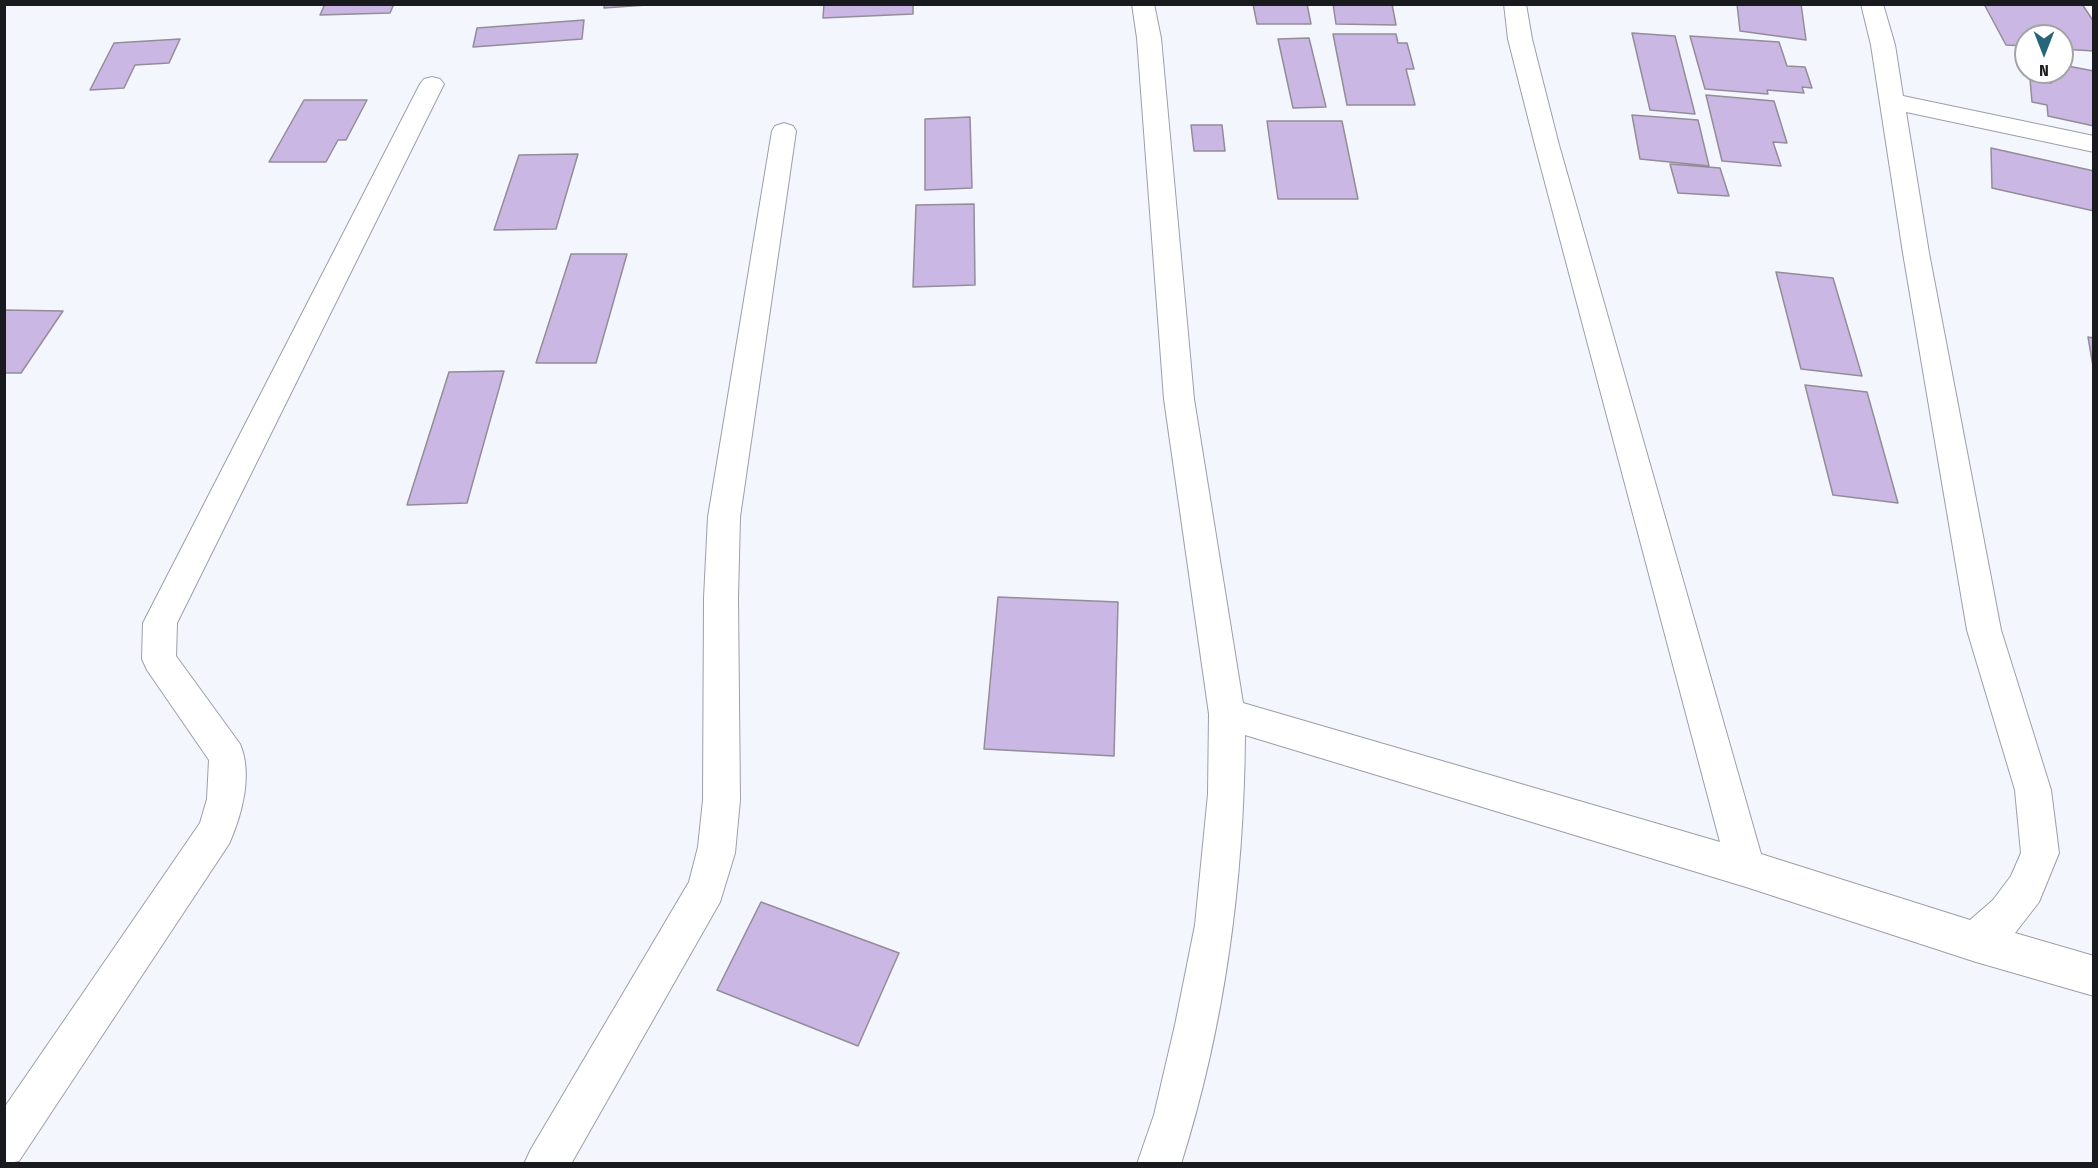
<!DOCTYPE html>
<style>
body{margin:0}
#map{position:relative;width:2098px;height:1168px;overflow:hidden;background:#f4f6fe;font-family:"Fira Sans Condensed",sans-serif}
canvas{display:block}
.frame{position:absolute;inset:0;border:6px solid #191a1e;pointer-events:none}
.north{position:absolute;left:2014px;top:24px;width:60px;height:60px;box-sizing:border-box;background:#fff;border:2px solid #a3a3a5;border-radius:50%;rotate:180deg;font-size:16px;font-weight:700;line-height:24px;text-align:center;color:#191a1e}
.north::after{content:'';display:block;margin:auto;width:21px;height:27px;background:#27657b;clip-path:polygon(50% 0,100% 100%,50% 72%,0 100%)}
</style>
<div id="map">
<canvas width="2098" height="1168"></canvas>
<div class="frame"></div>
<div class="north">N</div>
</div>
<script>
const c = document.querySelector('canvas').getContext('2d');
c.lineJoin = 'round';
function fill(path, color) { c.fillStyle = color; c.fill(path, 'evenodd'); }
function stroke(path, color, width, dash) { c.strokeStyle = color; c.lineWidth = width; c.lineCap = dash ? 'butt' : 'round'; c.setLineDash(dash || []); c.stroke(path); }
const building = new Path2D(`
 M325,4H394L390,13L320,15Z
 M605,4H661L604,8Z
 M824,4H913V14L823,18Z
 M1253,4H1307L1311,24H1257Z
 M1333,4H1392L1396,25L1336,24Z
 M1737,4H1801L1806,40L1740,31Z
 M1984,4H2082L2094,22V51L2062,49V36H2026V46L2006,45Z
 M584,20L582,39L473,47L477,28Z
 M1632,33L1675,36L1695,114L1650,110Z
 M1333,34H1396L1398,43H1407L1414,69H1406L1415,105H1347Z
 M1690,36L1779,42L1787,66L1805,67L1812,88L1802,87L1804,93L1767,90L1768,94L1705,89Z
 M1309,38L1326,107L1293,108L1278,39Z
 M180,39L169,63L135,65L124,88L90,90L114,43Z
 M2062,65L2094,71V126L2048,116L2047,105L2032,102L2030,79L2051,83L2050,72H2062Z
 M1706,95L1774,101L1787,143L1773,142L1781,166L1722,161Z
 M304,100H367L346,140H338L326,162H269Z
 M1632,115L1698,120L1709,166L1640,159Z
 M970,117L972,188L925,190V119Z
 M1267,121H1342L1358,199H1278Z
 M1191,125H1222L1225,151H1194Z
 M1991,148L2094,171V211L1992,188Z
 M578,154L556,229L494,230L519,155Z
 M1670,164L1720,168L1729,196L1678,193Z
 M974,204L975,285L913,287L916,205Z
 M571,254H627L596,363H536Z
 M1776,272L1833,278L1862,376L1801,369Z
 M4,310L63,311L21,373H4Z
 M2088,337L2094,338V372Z
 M504,371L467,503L407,505L449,372Z
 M1805,385L1867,392L1898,503L1833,495Z
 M998,597L1118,602L1114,756L984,749Z
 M761,902L899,953L858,1046L717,990Z`);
fill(building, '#cbb7e3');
stroke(building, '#928d98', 1.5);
const minor = new Path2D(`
 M1132,4H1154L1161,38L1194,399L1243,703L1720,842L1535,145L1508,39L1504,4H1526L1532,39L1559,145L1761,854L1970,920L1993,900L2011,876L2021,853L2015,790L1967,630L1903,253L1871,45L1861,4H1883L1895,45L1903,96L2094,136V152L1906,112L1929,253L2001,630L2051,790L2059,853L2039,902L2015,933L2094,956V996L1976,962L1746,887L1245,735C1244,880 1225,1025 1181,1164H1137L1154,1115L1175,1025L1195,925L1208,794L1209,714L1164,399L1137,38Z
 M432,77L440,79L444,84L177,623L176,656L240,744C253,774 242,815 229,844L19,1161L4,1164V1108L200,823L207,799L209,760L147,670L142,659L143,623L420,84L424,79Z
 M784,123L793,126L796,131L740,517L738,598L740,800L735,853L720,902L571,1164H524L531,1149L689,882L698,847L703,800L704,598L708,517L772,131L775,126Z`);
stroke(minor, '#9c9faa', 2);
fill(minor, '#fff');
</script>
